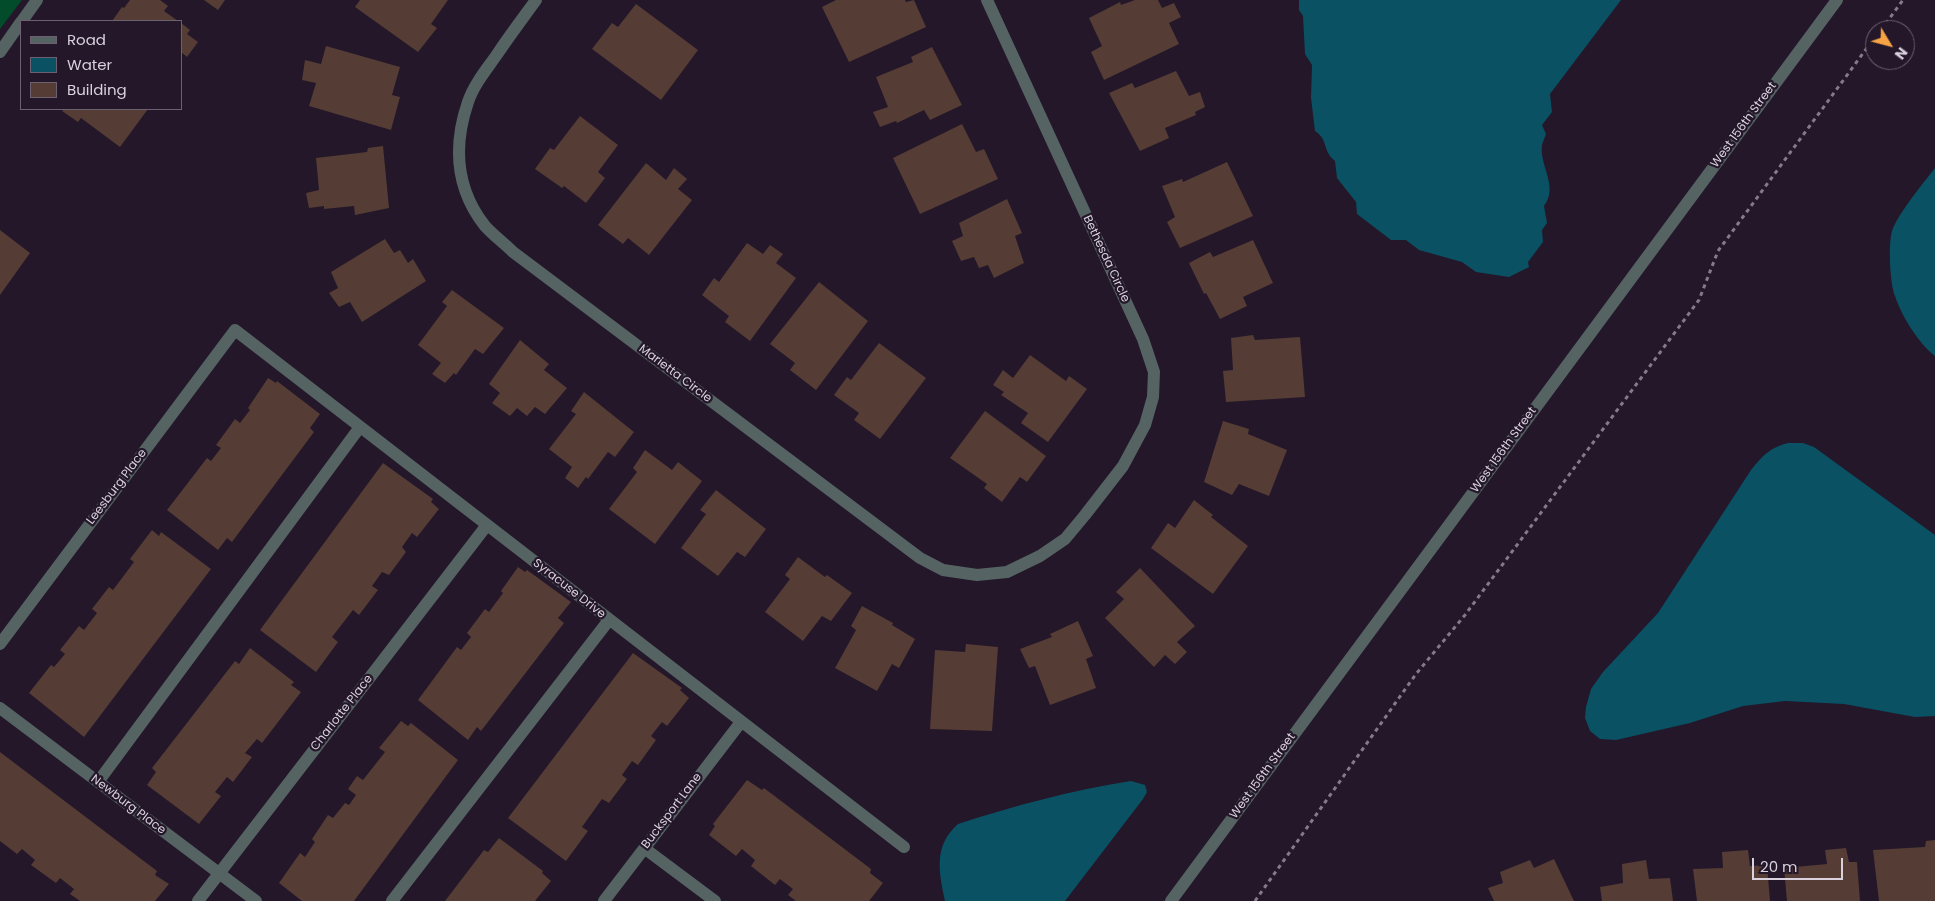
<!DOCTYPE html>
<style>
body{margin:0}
#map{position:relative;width:1935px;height:901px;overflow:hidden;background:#231729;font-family:Poppins,sans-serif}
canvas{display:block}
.legend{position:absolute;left:20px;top:20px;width:162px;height:90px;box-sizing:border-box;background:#231729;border:1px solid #6c6171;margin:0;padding:6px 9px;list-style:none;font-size:15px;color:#d9d1de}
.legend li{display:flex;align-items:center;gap:10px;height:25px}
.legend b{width:25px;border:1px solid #6c6171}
.north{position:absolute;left:1865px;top:20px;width:50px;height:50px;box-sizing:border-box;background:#231729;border:1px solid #6c6171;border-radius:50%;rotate:127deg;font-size:14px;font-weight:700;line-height:20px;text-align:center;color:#d9d1de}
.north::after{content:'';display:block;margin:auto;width:18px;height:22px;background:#f5a345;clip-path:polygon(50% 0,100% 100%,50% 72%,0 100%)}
.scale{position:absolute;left:1752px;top:858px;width:91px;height:22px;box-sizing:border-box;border:2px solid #d9d1de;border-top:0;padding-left:6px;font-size:15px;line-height:18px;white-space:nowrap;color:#d9d1de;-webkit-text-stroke:4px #231729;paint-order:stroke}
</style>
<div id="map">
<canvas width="1935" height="901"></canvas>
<ul class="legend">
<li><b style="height:6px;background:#556363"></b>Road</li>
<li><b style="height:14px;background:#0a5164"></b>Water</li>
<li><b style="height:14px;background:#553c35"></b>Building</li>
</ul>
<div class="north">N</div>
<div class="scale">20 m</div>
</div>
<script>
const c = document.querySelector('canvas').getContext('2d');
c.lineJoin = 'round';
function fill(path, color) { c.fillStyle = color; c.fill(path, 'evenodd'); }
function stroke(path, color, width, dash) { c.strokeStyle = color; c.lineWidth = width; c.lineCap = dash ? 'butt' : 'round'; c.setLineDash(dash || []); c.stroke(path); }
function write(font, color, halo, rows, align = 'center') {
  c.font = font + ' Poppins,sans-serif'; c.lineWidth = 4.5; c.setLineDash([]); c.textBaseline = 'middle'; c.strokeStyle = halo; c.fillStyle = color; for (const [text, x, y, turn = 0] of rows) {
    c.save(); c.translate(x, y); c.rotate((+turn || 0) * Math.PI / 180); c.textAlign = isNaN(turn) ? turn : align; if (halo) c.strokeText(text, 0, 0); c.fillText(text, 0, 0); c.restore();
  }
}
fill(new Path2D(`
 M0,0H22L0,29Z`), '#024c2b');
fill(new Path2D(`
 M1299,0H1621L1550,94L1552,112L1542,125L1546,134C1545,137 1543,141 1542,145C1539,166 1559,186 1544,206L1547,223L1542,230L1543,242L1528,262L1529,267L1509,277L1476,272L1462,262L1419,250L1406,240H1391L1357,214L1356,202L1337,178L1335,161C1322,151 1329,140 1315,131L1311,98L1312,65L1305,54L1303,16L1299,10Z
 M1935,168V356C1919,344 1901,315 1895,296C1890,284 1888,244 1892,231C1899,212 1922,185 1935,168Z
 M1788,443H1803L1814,447L1935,535V716L1915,717L1844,704L1785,701L1743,706L1690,723L1616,740L1600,739L1590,731L1585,718L1586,707L1591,689L1603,672L1658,613L1751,470C1762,456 1771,447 1788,443Z
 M1131,781L1145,785L1147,792L1143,799L1065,901H945C939,872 933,846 958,824C1014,806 1072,790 1131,781Z`), '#0a5164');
fill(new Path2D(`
 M130,0H160L168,6L164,11L178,21H112L122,7L124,8Z
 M204,0H225L218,10Z
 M360,0H448L431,24L437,28L418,52L355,7Z
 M836,0H905L906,2L914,0L926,27L849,62L822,7Z
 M1135,0H1158L1162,8L1174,3L1181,17L1169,23L1179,44L1104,80L1091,52L1102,46L1089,18L1120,2L1121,5Z
 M636,4L698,50L661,100L592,49L612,23L618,27Z
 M181,23L190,30L187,34L198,42L187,57L181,52Z
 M326,46L400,67L392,95L400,97L391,130L309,106L316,83L302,80L305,60L321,64Z
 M932,47L962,105L930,120L924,110L897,123L896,121L880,127L873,112L888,107L876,77L913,62L911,57Z
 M1176,71L1189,96L1200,92L1205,107L1195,112L1196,115L1165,128L1169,138L1140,151L1109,93L1132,83L1135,88Z
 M64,109H148L120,147L81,118L78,122L62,111Z
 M580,116L618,145L598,172L605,178L586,203L564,186L562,188L535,169L550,148L554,150Z
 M962,124L976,152L984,149L998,179L920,214L893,158Z
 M383,146L389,208L355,215L354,206L324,209V206L309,208L306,193L319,190L316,158L367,152L368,148Z
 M1227,162L1253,216L1180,248L1167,222L1175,217L1162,186L1182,179L1183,182Z
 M646,163L666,180L674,168L687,179L678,189L692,200L649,255L628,238L623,244L598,225Z
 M1007,199L1022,233L1015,236L1024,263L994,278L988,265L979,268L974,257L961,261L952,241L963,236L959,223Z
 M0,230L30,253L0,295Z
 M385,239L394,253L400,250L408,263L413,259L426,281L362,322L350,302L339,307L329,293L338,288L331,272Z
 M1253,240L1273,283L1243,297L1247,306L1220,319L1206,293L1204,294L1189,263L1210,252L1213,257Z
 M747,243L763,254L770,245L783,254L776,263L796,278L750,341L725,322L729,316L702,295L714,278L719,282Z
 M819,282L868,321L816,390L790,370L795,363L770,344Z
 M452,290L504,328L483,354L475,349L456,375L454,373L445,383L432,374L441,363L418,345L447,306L442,302Z
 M1253,335L1255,340L1300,337L1305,397L1226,402L1223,371L1233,370L1231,338Z
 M520,340L549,364L544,370L567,388L545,414L535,407L527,416L517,408L510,416L492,403L500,393L489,384Z
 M879,343L926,378L880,439L854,420L859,413L834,395L847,377L851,380Z
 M1030,355L1066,381L1069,376L1087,389L1048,442L1021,423L1028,413L1001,395L1004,392L993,385L1003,370L1013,378Z
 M268,378L276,383L277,381L320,414L310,428L314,432L232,542L227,538L218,550L167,510L207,458L211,461L221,448L216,445L235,419L240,423L250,410L248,408Z
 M584,392L634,432L615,457L608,452L588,479L586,477L578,488L565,478L572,467L549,449L576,414L571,411Z
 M985,411L1046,456L1027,482L1020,477L1002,502L984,488L987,484L950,458Z
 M1223,421L1249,429L1248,434L1287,450L1269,496L1239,484L1232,495L1204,482Z
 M645,450L672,470L678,462L702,481L655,544L609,509L637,472L633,468Z
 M383,463L433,499L431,502L439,509L417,537L412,533L402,547L406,552L389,575L382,572L372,586L378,590L359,615L353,610L332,637L338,642L316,672L260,630Z
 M716,490L766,529L745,557L737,552L718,576L681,548L706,514L700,510Z
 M1194,500L1213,515L1211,517L1248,546L1213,594L1151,548L1168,523L1175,528Z
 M152,530L159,536L161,532L211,569L84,737L29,693L51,665L54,667L65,654L60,650L79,626L84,630L97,613L92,609L109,587L113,590L134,562L130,559Z
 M798,557L825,577L827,575L852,593L831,621L822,616L803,641L765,612L790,579L785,575Z
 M518,567L525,572L527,570L571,602L558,618L564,623L481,731L477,727L468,740L418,700L457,647L461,650L471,637L467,633L485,609L489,612L503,593L501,591Z
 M1140,568L1195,626L1177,642L1187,652L1175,664L1165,655L1154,667L1105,618L1124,599L1116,592Z
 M862,606L893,623L892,625L915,639L899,668L892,664L877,691L835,668L856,630L851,626Z
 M1078,621L1093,656L1086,659L1096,688L1050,705L1035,666L1029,668L1020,649L1052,637L1050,634Z
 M966,644L998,647L992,731L930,729L935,650L965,652Z
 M250,648L294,682L291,685L301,692L262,743L257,739L245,753L252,757L233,782L227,777L215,792L221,796L199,824L147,785L156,772L152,768L235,661L239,664Z
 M633,653L682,688L680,690L689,698L667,726L662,722L651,736L656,740L638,765L632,761L622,775L627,779L609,803L602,799L582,827L588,831L566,861L508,818Z
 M401,721L408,726L411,723L458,760L354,901H302L279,883L300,853L305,857L315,842L312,839L328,815L333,818L345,803L349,805L356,795L348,789L357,776L363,780L385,752L379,748Z
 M0,752L157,871L155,875L169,884L155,901H80L70,894L74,889L60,878L56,883L31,865L35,860L22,849L17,854L0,841Z
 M747,780L762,790L764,788L871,869L870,873L883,883L869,901H796L788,895L793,889L780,879L775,885L751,866L755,860L742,849L736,856L709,835L715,826L713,824Z
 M499,838L543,871L542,873L551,881L535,901H445L484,850L488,852Z
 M1935,840V901H1879L1873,850L1925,847L1926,841Z
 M1846,848L1849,862H1857L1860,901H1787L1784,868L1827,864L1825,850Z
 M1748,850L1750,866L1767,865L1770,901H1697L1693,869L1723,868L1722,852Z
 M1554,859L1574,901H1494L1488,888L1503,883L1500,872L1530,860L1534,868Z
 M1646,860L1649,879L1670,878L1673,901H1602L1600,887L1623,883L1622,864Z`), '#553c35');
stroke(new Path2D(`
 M1881,30L1903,0
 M1255,901L1416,674L1465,615L1699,300L1718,251L1875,37`), '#847b8a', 3, [4, 4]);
stroke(new Path2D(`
 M536,0C523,18 510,35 498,53C487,69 474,84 468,102C453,146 456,189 485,226C493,235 504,243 513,252L920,558L943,570L977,575L1007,572L1040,556L1065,539L1085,515L1123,466L1145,425L1153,397L1154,372L1143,339L987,0
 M22,21L37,0
 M0,52L21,22
 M0,644L235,330L904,847
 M0,708L256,901
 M98,782L360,427
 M644,848L715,901
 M198,901L487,525
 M392,901L609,620
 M604,901L741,722
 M1171,901L1837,0`), '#556363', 12);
write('12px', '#d9d1de', '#231729', [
 ["West 156th Street",1744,125,-54],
 ["Bethesda Circle",1106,259,65],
 ["Marietta Circle",675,374,37],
 ["West 156th Street",1504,450,-54],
 ["Leesburg Place",117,487,-53],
 ["Syracuse Drive",569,589,38],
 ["Charlotte Place",342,713,-52],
 ["West 156th Street",1263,776,-54],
 ["Newburg Place",128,805,37],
 ["Bucksport Lane",672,811,-53]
]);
</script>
